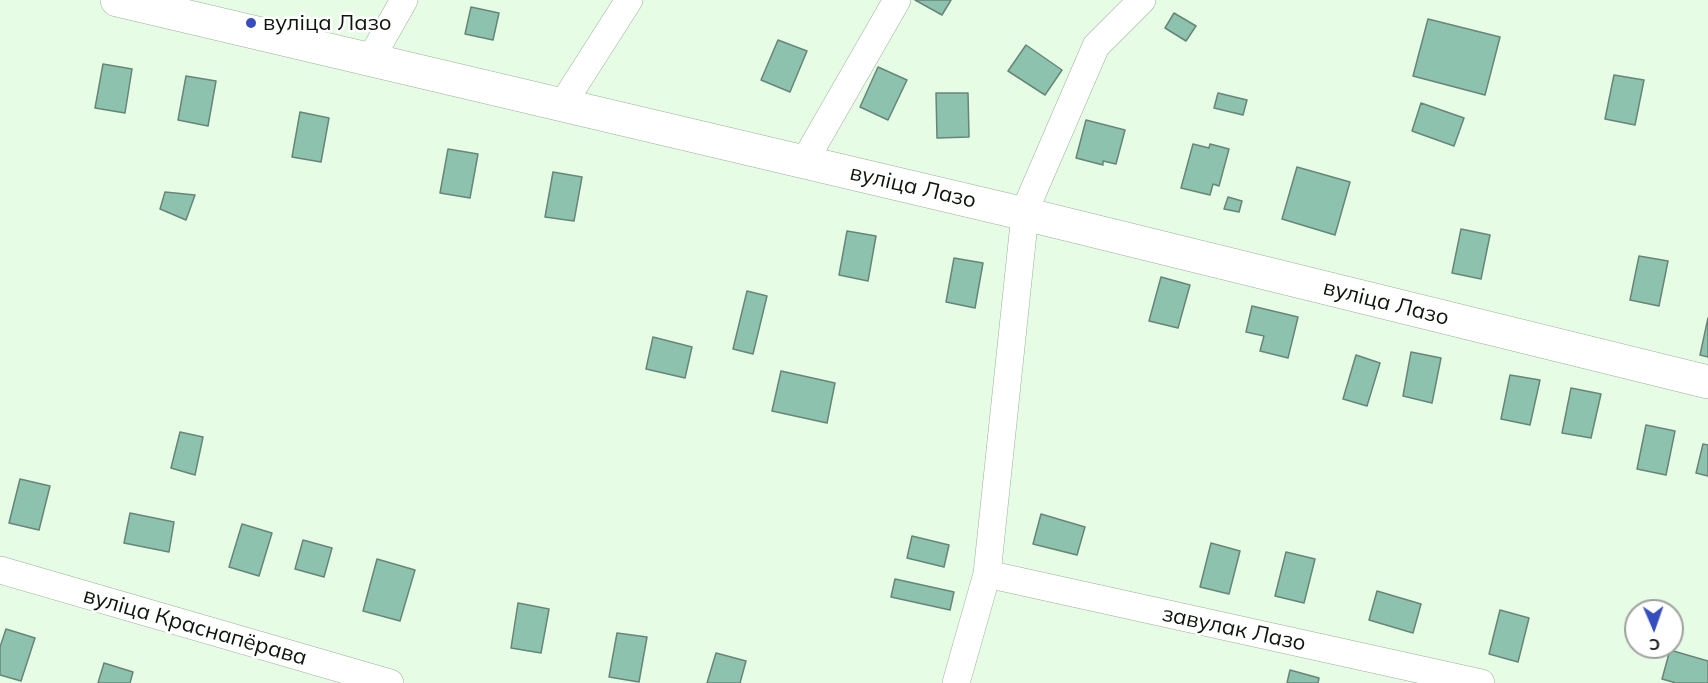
<!DOCTYPE html>
<meta charset="utf-8">
<style>
body{margin:0}
#map{position:relative;width:1708px;height:683px;overflow:hidden;background:#e6fce4;font-family:Mulish,sans-serif}
canvas{display:block}
.north{position:absolute;left:1624px;top:599px;width:60px;height:60px;box-sizing:border-box;background:#fff;border:2px solid #9fa19e;border-radius:50%;rotate:178deg;font-size:16px;font-weight:700;line-height:24px;text-align:center;color:#0e150d}
.north::after{content:'';display:block;margin:auto;width:21px;height:27px;background:#364dbf;clip-path:polygon(50% 0,100% 100%,50% 72%,0 100%)}
</style>
<div id="map">
<canvas width="1708" height="683"></canvas>
<div class="north">С</div>
</div>
<script>
const c = document.querySelector('canvas').getContext('2d');
c.lineJoin = 'round';
function fill(path, color) { c.fillStyle = color; c.fill(path, 'evenodd'); }
function stroke(path, color, width, dash) { c.strokeStyle = color; c.lineWidth = width; c.lineCap = dash ? 'butt' : 'round'; c.setLineDash(dash || []); c.stroke(path); }
function write(font, color, halo, rows, align = 'center') {
  c.font = font + ' Mulish,sans-serif'; c.lineWidth = 5; c.setLineDash([]); c.textBaseline = 'middle'; c.strokeStyle = halo; c.fillStyle = color; for (const [text, x, y, turn = 0] of rows) {
    c.save(); c.translate(x, y); c.rotate((+turn || 0) * Math.PI / 180); c.textAlign = isNaN(turn) ? turn : align; if (halo) c.strokeText(text, 0, 0); c.fillText(text, 0, 0); c.restore();
  }
}
const building = new Path2D(`
 M915,0H951L942,15Z
 M471,7L499,13L493,40L465,34Z
 M1174,13L1196,26L1186,41L1165,28Z
 M1428,19L1500,37L1485,95L1413,76Z
 M778,40L807,51L790,92L761,80Z
 M1026,45L1062,70L1045,95L1008,71Z
 M103,64L132,69L125,113L95,108Z
 M878,67L907,80L888,120L860,107Z
 M1614,75L1644,80L1635,125L1605,119Z
 M186,76L216,81L208,126L178,120Z
 M936,93H968L969,137L937,138Z
 M1218,93L1247,100L1243,115L1214,108Z
 M1421,103L1464,118L1454,146L1412,131Z
 M300,112L329,118L321,162L292,157Z
 M1086,120L1125,130L1116,164L1103,161V165L1076,158Z
 M1193,144L1209,148L1210,144L1229,149L1219,186L1213,184L1210,195L1181,188Z
 M448,149L478,154L470,198L440,193Z
 M1297,167L1350,182L1335,235L1282,219Z
 M553,172L582,177L574,221L545,217Z
 M165,192L195,195L186,220L160,209Z
 M1228,197L1242,201L1239,212L1224,209Z
 M1461,229L1490,235L1481,279L1452,273Z
 M847,231L876,236L868,281L839,275Z
 M1639,256L1668,261L1659,306L1630,300Z
 M954,258L983,263L975,308L946,302Z
 M1161,277L1190,285L1178,328L1149,321Z
 M747,291L767,296L753,354L733,349Z
 M1252,306L1298,317L1288,358L1260,351L1264,336L1246,332Z
 M1708,318V357L1700,355Z
 M653,337L692,347L685,378L646,369Z
 M1411,352L1441,358L1432,403L1403,396Z
 M1356,355L1380,363L1367,406L1343,399Z
 M781,371L835,383L827,423L772,411Z
 M1510,375L1540,380L1530,425L1501,419Z
 M1571,388L1601,394L1591,438L1562,433Z
 M1646,425L1675,431L1666,475L1637,469Z
 M180,432L203,437L195,475L171,468Z
 M1703,444L1708,445V476L1696,473Z
 M20,479L50,486L39,530L9,523Z
 M130,513L174,522L169,552L124,543Z
 M1041,514L1085,527L1077,555L1033,544Z
 M242,524L272,533L259,576L229,567Z
 M912,536L949,545L944,567L907,558Z
 M303,540L332,548L324,577L295,569Z
 M1211,543L1240,551L1229,594L1200,587Z
 M1286,552L1315,559L1304,603L1275,596Z
 M377,559L415,570L400,621L363,611Z
 M895,579L954,592L950,610L891,597Z
 M1377,591L1421,604L1413,633L1369,620Z
 M518,603L549,609L541,653L511,648Z
 M1500,610L1529,618L1518,662L1489,654Z
 M6,629L35,638L21,681L0,675V647Z
 M617,633L647,637L639,682L609,677Z
 M1670,650L1708,661V683H1676L1662,679Z
 M716,653L746,661L740,683H707Z
 M104,663L133,672L130,683H98Z
 M1290,670L1319,678L1318,683H1287Z`);
fill(building, '#8dc3ae');
stroke(building, '#678579', 1.5);
const street = new Path2D(`
 M370,60L404,0
 M562,105L629,0
 M804,162L897,0
 M0,570L390,683
 M987,574L1481,683
 M956,683L987,574L1025,214L1029,201L1096,46L1142,0`);
const secondary = new Path2D(`
 M117,0L1025,214L1708,382`);
stroke(street, '#9baf99', 28);
stroke(secondary, '#9baf99', 34);
stroke(street, '#fff', 27);
stroke(secondary, '#fff', 33);
for (const [x, y, r, color] of [
 [251,23,6,"#364dbf"]
]) { const dot = new Path2D(); dot.arc(x, y, r, 0, 2 * Math.PI); c.fillStyle = color; c.fill(dot); stroke(dot, '#fff', 2); }
write('22px', '#0e150d', '#fff', [
 ["вуліца Лазо",263,23]
], 'left');
write('22px', '#0e150d', '#fff', [
 ["вуліца Лазо",913,187,13],
 ["вуліца Лазо",1386,303,14],
 ["вуліца Краснапёрава",195,627,16],
 ["завулак Лазо",1234,629,12]
]);
</script>
